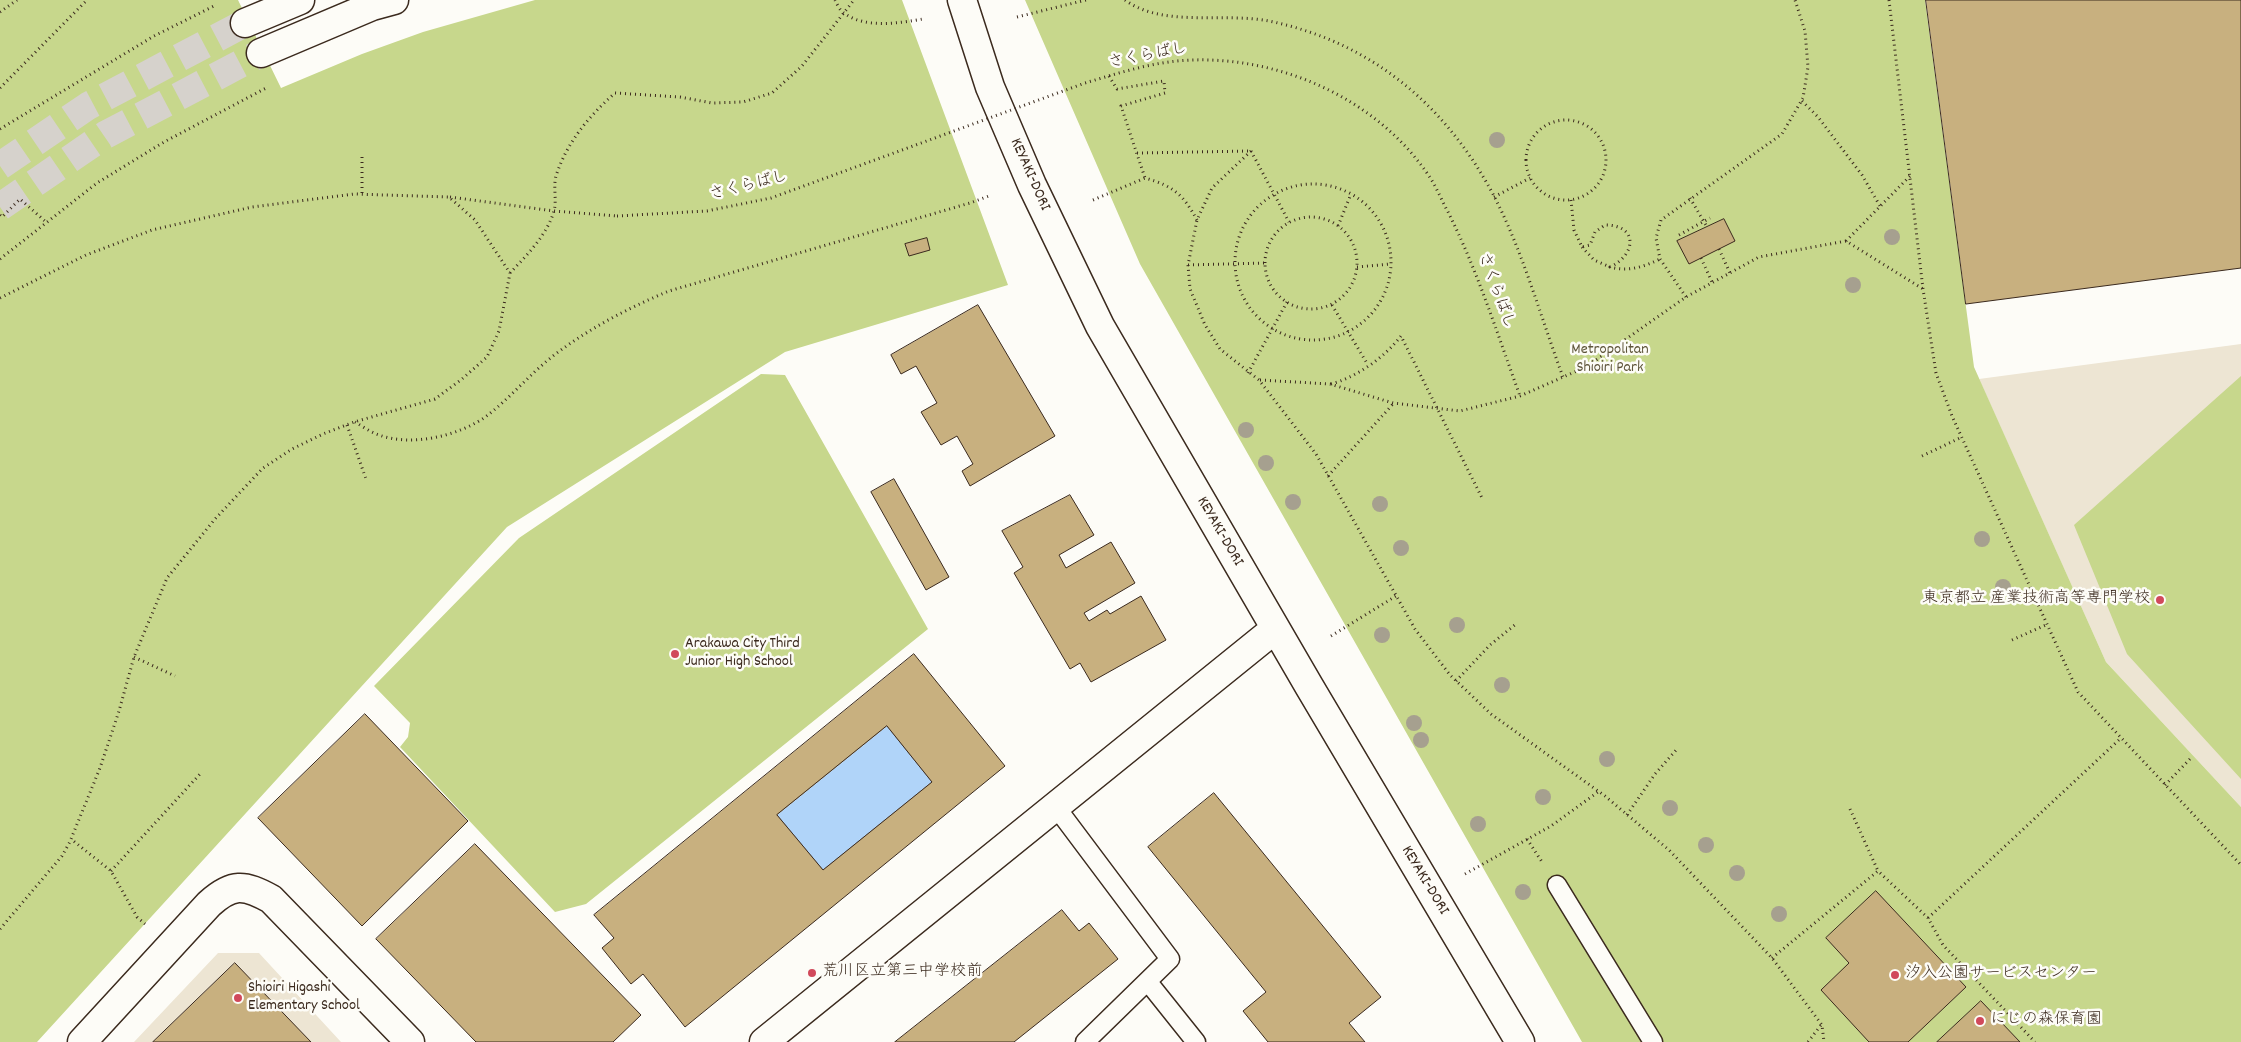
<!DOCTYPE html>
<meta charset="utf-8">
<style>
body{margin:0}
canvas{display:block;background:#fdfcf7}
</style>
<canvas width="2241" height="1042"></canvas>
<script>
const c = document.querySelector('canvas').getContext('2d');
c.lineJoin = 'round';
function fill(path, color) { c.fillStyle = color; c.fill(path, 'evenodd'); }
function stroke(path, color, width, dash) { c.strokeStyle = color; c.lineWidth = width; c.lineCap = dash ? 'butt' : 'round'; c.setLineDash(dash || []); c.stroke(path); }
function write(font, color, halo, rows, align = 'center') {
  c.font = font + ' Dekko,"Klee One",sans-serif'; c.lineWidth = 5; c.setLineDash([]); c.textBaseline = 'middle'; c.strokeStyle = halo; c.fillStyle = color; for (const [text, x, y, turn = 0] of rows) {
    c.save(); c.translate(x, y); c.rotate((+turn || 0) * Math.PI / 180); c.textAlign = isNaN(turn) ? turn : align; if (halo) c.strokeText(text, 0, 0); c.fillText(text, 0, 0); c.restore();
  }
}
fill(new Path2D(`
 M2241,344V807L2106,662L1979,379Z
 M218,953H259L341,1042H134Z`), '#ede5d3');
fill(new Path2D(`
 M0,0H238L281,88L362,54L423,32L535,0H902L1008,285L785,352L507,527L37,1042H0Z
 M1025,0H1925L1974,367L2106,662L2241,807V1042H1582L1140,264Z
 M761,374L785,375L928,629L586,904L555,912L400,747L408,737L410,723L374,686L519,538Z
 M2241,376V779L2127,654L2074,525Z`), '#c7d78c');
const water = new Path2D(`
 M887,726L932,782L823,870L777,815Z`);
fill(water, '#b0d4f9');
stroke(water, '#8190a1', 1);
const building = new Path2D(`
 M1926,0H2241V268L1966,304Z
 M1724,219L1735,241L1689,264L1677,241Z
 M927,238L930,250L909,256L905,244Z
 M978,305L1055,436L970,486L962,471L973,464L957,436L941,445L921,412L937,403L916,366L901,374L891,355Z
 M894,479L949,577L926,590L871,492Z
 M1070,495L1094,535L1059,555L1066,568L1111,542L1135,583L1084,613L1089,621L1107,610L1110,614L1141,596L1166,640L1091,682L1080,663L1070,669L1014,573L1023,567L1002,531Z
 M914,654L1005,766L685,1027L643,974L631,984L602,948L614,938L594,915ZM887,726L932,782L823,870L777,815Z
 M365,714L468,821L362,926L258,818Z
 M1214,793L1381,997L1349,1023L1365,1042H1268L1243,1011L1266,992L1148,847Z
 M475,844L641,1015L613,1042H476L376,939Z
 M1876,891L1966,987L1908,1042H1869L1821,990L1849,963L1826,938Z
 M1062,910L1079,931L1089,923L1118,959L1014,1042H895Z
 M235,963L311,1042H153Z
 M1981,1001L2020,1042H1937Z`);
fill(building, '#c8b07f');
stroke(building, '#3b2a1e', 1);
stroke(new Path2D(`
 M0,166L88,106L245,23
 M0,207L105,135L261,53`), '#d6d2cc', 28, [28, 14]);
const lane = new Path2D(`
 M1056,807L1170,959L1085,1042
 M1557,885L1653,1042
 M1148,982L1196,1042`);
const secondary = new Path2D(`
 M962,0L990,87L1032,185L1100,326L1309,686L1520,1042
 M82,1042L209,904C232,883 244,884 271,899L410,1042
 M764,1042L1275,629`);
const primary = new Path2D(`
 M245,23L300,0
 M261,53L372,6L394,0`);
stroke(lane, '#3b2a1e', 21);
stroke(secondary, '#3b2a1e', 31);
stroke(primary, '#3b2a1e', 31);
stroke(new Path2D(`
 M835,0C837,4 840,11 844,13C865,29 899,23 923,19
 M1125,0C1163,28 1223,12 1269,21C1371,42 1446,105 1494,196C1523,252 1541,318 1563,377
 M1889,0L1923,289L1936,373L1952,416L2078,692L2241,865
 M0,12L17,0
 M1017,17L1086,0
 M1109,76L1117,89L1164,81L1165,93L1121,106L1145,178
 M0,88L87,0
 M1802,101L1818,117L1862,175L1880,206
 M1526 160a40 40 0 1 1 80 0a40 40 0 1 1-80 0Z
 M0,129L154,36L216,5
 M1251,151L1212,188L1197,220L1188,265L1190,289L1205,325L1220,349L1259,380L1316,454L1415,629L1450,675L1491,714L1605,796L1669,850L1772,958L1822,1025L1824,1042
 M1251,151L1289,222
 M1137,153L1250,151
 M362,157V194
 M1235 262a78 78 0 1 1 156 0a78 78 0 1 1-156 0Z
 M450,197L554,211L617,216
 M1494,197L1530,178
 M1690,198L1707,227
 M1093,200L1145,178C1173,186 1183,194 1197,220
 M1571,200L1574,230L1582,247L1590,245L1595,232L1605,225C1639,225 1636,255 1610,267C1627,272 1644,267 1660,259
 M0,215L2,217L20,199L46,222
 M1265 263a46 46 0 1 1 92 0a46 46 0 1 1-92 0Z
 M1338,226L1351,194
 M1679,235L1710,218
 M1846,241L1910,176
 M1582,247L1594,260L1610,267
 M1719,249L1730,273
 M1701,258L1712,282
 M0,259L97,183L164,142L268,87
 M1188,265L1266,263
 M1357,267L1391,264
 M510,273C527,255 547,235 554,211C557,200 553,187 556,176C567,142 589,116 615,93L680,97L712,103L743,102L772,93L802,66L854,0
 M1686,297L1660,259L1656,238L1661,220L1782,134L1803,98L1808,67L1805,31L1795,0
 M0,298L86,255L152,230L252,207L354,194L449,197L475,220L510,273L499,331L487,357L462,379L435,399L354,422L323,434L292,449L263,468L215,519L167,578L134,657L119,711L100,768L71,839L111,871L137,917L145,924
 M1332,305L1368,365
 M1248,373L1287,302
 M1260,380L1330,384L1393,403L1460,411L1520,396L1586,367L1686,297L1759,257L1846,241L1923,289
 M1331,384C1357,377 1385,357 1401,336L1482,498
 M355,422C362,426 370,432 379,435C412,447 460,436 488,415C511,397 530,374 553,356C588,329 628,308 669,291L970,203L989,196
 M347,425L366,479
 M1922,456L1962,437
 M1328,476L1393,404
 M1331,636L1396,596
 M2012,640L2048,624
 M134,657L175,676
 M1456,681L1490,645L1516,624
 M2165,785L2190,759
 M1850,809L1878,871
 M1627,815L1655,774L1677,749
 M1527,839L1542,862
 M111,871L200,774
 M1465,874L1551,826L1598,792
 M1928,918L2121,738
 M0,929L62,856L71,840
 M1772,958L1878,871L1928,918L1943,945L2035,1042
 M1808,1042L1821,1025`), '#3b2a1e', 3, [1, 4]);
stroke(lane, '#fdfcf7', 18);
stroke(secondary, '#fdfcf7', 28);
stroke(primary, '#fdfcf7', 28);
stroke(new Path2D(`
 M617,216L707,211L771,198L1085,83C1119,73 1155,61 1192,60C1283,57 1378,100 1429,176C1436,186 1441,199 1447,210C1477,269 1497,333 1520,396`), '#3b2a1e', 3, [1, 4]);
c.fillStyle = '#a6a08f';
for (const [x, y] of [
 [1497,140],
 [1892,237],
 [1853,285],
 [1246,430],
 [1266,463],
 [1293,502],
 [1380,504],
 [1982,539],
 [1401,548],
 [2003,587],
 [1457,625],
 [1382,635],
 [1502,685],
 [1414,723],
 [1421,740],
 [1607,759],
 [1543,797],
 [1670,808],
 [1478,824],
 [1706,845],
 [1737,873],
 [1523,892],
 [1779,914]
]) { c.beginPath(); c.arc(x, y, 8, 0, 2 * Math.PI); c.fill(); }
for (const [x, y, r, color] of [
 [2160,600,5,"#d1495b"],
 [675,654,5,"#d1495b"],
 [812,973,5,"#d1495b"],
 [1895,975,5,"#d1495b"],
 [238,998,5,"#d1495b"],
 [1980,1021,5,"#d1495b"]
]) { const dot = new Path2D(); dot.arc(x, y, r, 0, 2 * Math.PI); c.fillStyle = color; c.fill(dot); stroke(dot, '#fdfcf7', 2); }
write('16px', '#3b2a1e', '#fdfcf7', [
 ["さくらばし",1148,57,-11],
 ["KEYAKI-DORI",1029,175,66],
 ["さくらばし",749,187,-14],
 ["さくらばし",1495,291,70],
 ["KEYAKI-DORI",1219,532,60],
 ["KEYAKI-DORI",1424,881,59]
]);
write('16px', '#5e553a', '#fdfcf7', [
 ["Metropolitan",1610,351],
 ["Shioiri Park",1610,369]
]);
write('16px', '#3b2a1e', '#fdfcf7', [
 ["東京都立 産業技術高等専門学校",2150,600,"right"],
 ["Arakawa City Third",685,645],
 ["Junior High School",685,663],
 ["荒川区立第三中学校前",822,973],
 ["汐入公園サービスセンター",1905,975],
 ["Shioiri Higashi",248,989],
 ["Elementary School",248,1007],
 ["にじの森保育園",1990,1021]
], 'left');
</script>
